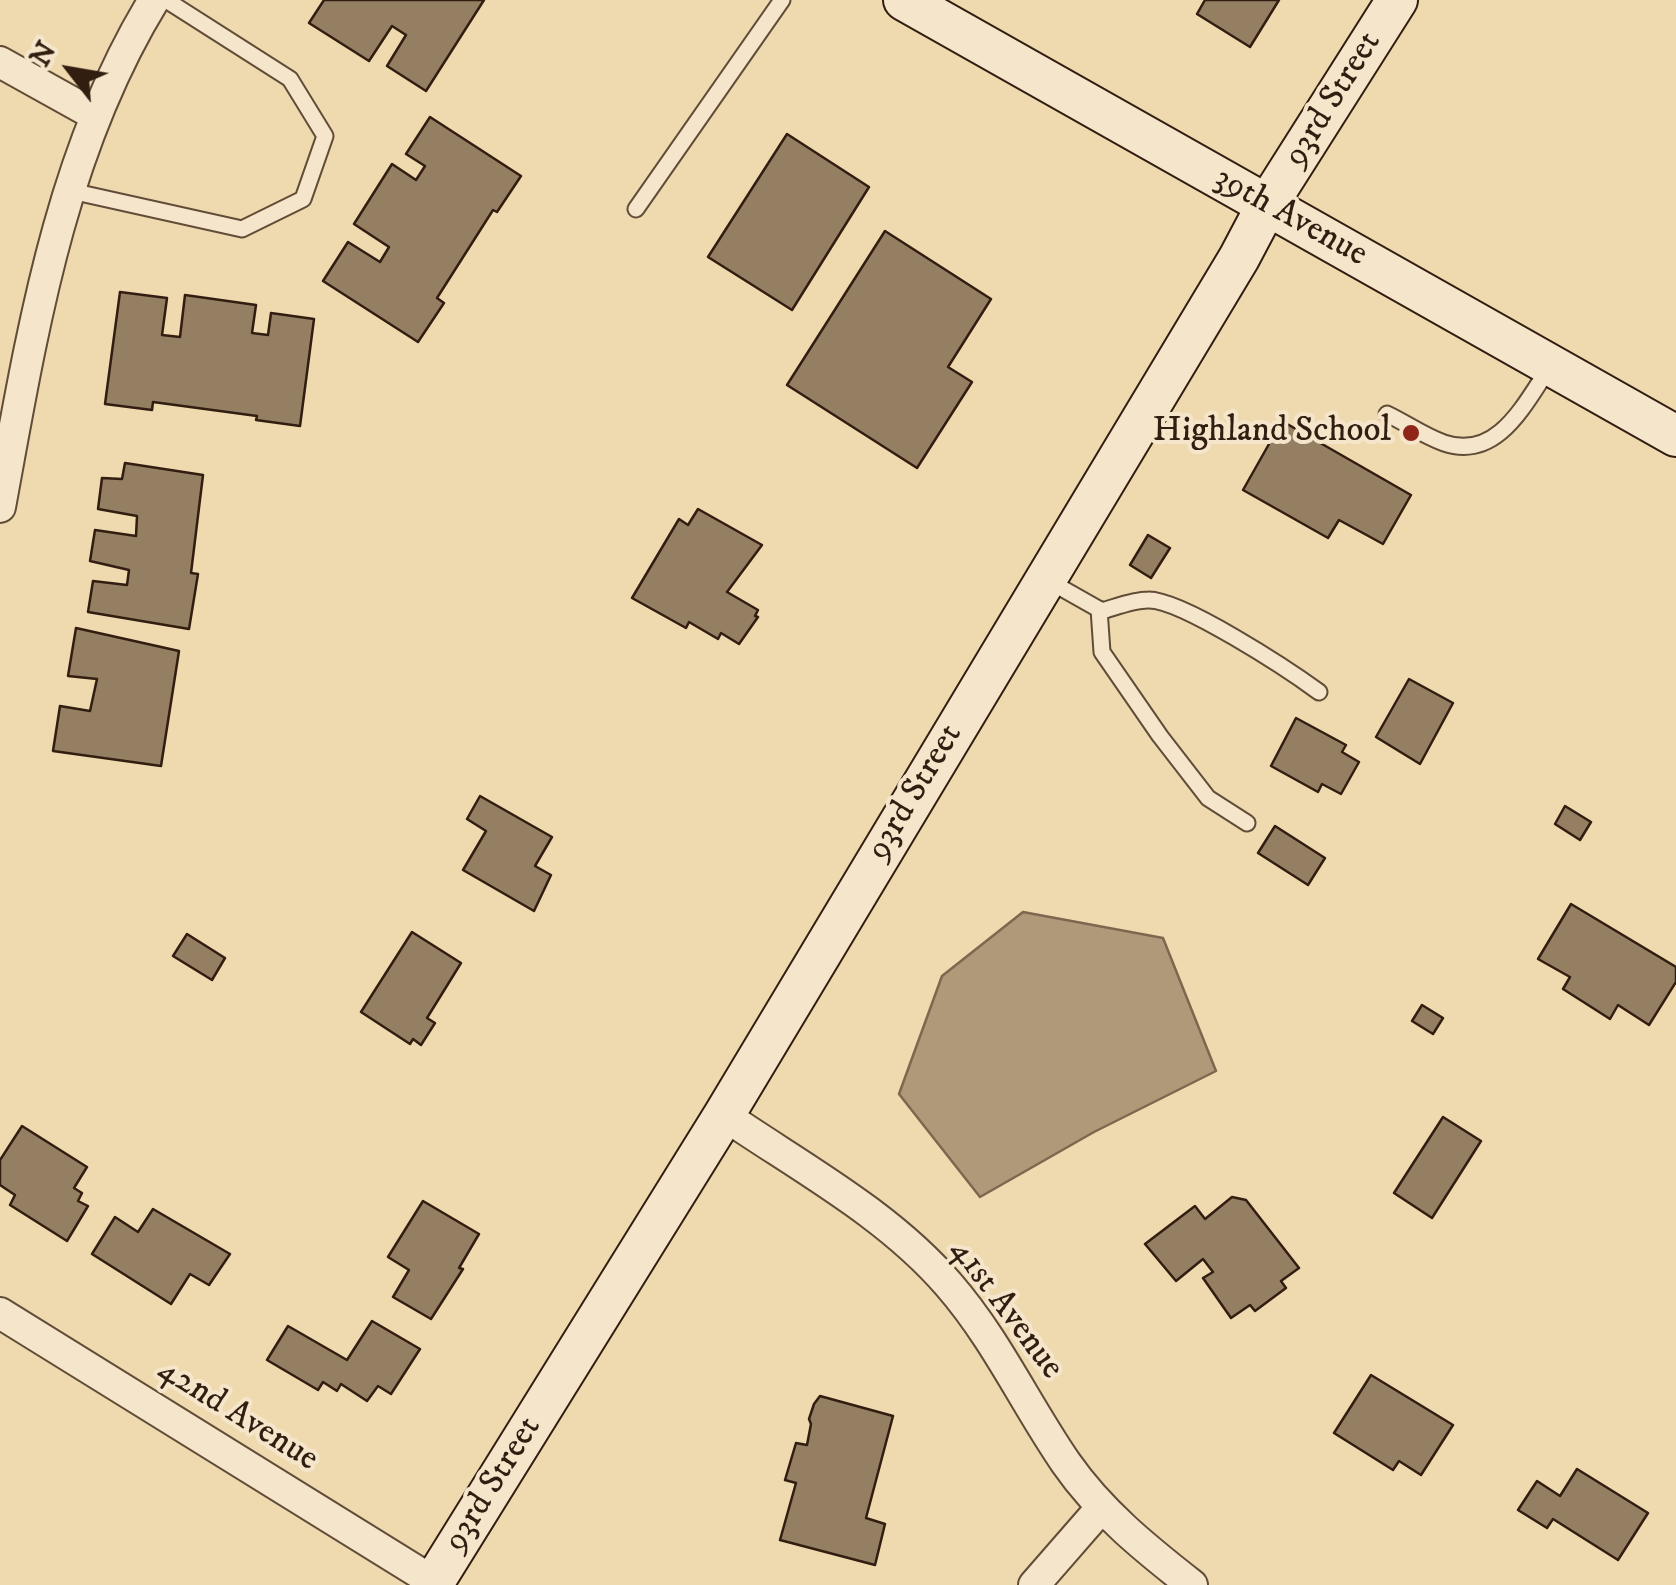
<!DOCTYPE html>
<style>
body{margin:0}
#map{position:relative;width:1676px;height:1585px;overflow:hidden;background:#efd9af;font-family:"IM FELL DW Pica",serif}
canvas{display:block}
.north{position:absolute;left:20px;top:20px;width:100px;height:100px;-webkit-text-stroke:8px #f5e6cb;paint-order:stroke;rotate:301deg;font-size:28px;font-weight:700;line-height:40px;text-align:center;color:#321d11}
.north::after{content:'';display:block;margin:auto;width:35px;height:45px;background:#321d11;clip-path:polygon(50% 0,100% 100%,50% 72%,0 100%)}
</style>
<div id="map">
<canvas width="1676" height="1585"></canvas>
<div class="north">N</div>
</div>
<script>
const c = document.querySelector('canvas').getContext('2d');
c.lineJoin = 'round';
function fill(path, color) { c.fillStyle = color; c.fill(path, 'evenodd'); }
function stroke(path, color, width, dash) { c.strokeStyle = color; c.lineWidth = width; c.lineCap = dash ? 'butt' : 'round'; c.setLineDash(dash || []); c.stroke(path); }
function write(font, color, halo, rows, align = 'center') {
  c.font = font + ' "IM FELL DW Pica",serif'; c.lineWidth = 8; c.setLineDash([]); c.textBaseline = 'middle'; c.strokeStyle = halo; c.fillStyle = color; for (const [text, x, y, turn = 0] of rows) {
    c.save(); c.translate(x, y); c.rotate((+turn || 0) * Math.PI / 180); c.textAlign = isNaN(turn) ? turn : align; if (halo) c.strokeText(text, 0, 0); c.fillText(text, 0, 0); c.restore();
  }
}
const water = new Path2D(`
 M1023,912L1163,938L1216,1071L1094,1132L980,1197L899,1094L942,976Z`);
fill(water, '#af9979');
stroke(water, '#7d674f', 2.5);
const building = new Path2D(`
 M324,0H484L426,91L387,66L406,35L392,26L369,61L309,23Z
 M1205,0H1279L1250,47L1197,14Z
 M430,117L521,176L497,212L493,210L437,298L444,303L418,342L323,281L348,242L380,262L389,247L354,224L392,164L416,180L425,166L406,154Z
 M787,134L869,187L792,310L708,257Z
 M885,231L991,299L948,367L972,382L917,468L787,385Z
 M120,292L167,298L162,335L180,337L185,295L256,305L252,333L268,335L271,313L314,319L300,426L256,420L257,416L153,402L152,410L105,404Z
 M1282,421L1411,495L1383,544L1339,520L1328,538L1243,490Z
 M125,463L203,475L191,573L198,574L189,629L88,612L93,581L127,585L129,570L90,561L95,530L136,536L137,516L98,509L102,478L122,479Z
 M698,509L762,545L727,592L758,610L755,616L758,617L739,644L721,633L718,639L689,622L686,628L632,598L679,519L688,525Z
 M1148,535L1170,548L1151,578L1130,565Z
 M76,628L179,651L161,766L53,751L60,706L90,711L97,679L68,676Z
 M1409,679L1453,703L1420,764L1376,737Z
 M1296,718L1346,745L1342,752L1359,762L1341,794L1322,784L1318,792L1271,766Z
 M480,796L552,837L535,866L551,875L534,911L463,870L486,831L467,819Z
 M1565,806L1591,822L1580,840L1555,824Z
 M1275,826L1325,858L1308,885L1258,853Z
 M1571,904L1676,967V982L1649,1025L1618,1005L1610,1019L1563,989L1570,977L1538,959Z
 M412,932L461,963L427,1018L435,1023L421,1045L413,1039L410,1044L361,1012Z
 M187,934L225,958L212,980L173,956Z
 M1422,1005L1443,1018L1433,1034L1412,1021Z
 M1443,1117L1481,1141L1432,1218L1394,1193Z
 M22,1126L87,1167L74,1188L82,1193L78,1201L88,1206L67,1241L10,1205L15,1195L0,1185V1160Z
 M1232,1197L1246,1200L1299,1268L1281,1281L1286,1288L1255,1311L1250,1305L1231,1318L1203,1278L1213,1272L1203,1259L1176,1281L1145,1244L1195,1206L1205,1219Z
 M423,1201L479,1234L459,1268L463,1269L431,1319L393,1297L409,1270L388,1257Z
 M153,1209L230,1254L209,1285L190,1274L171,1304L92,1254L115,1217L138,1232Z
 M372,1321L420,1349L391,1394L378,1386L367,1401L341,1384L337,1391L323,1382L318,1390L267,1360L288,1326L347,1360Z
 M1371,1375L1453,1425L1421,1475L1399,1461L1393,1470L1334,1433Z
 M820,1396L893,1416L866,1518L885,1524L875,1565L780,1540L796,1483L785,1480L796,1443L807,1445L811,1424L809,1419L814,1404Z
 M1577,1469L1648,1513L1618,1560L1553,1519L1547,1528L1518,1510L1537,1481L1560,1496Z`);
fill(building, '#947f63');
stroke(building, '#321d11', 2.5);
const lane = new Path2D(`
 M71,191L242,229L303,199L325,136L290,79L166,0
 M636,209L782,0
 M1387,414C1406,423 1424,436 1444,443C1497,461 1524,405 1549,368
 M1049,581L1102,611C1116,607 1133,600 1148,600C1181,599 1289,670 1319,692
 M1099,609L1102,652L1160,736L1208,798L1247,823`);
const street = new Path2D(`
 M0,62L95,115
 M0,507C32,333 60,153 154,0
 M724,1115C800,1167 888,1214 949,1285C996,1339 1026,1405 1066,1463C1100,1512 1146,1549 1192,1585
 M0,1313L434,1582
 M1034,1585L1102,1507`);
const secondary = new Path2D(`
 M904,0L1676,436
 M432,1585L724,1115L1239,258L1267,205L1397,0`);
stroke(lane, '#614c38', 19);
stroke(street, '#614c38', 34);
stroke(secondary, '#321d11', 44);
stroke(lane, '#f5e6cb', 15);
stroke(street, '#f5e6cb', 30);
stroke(secondary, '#f5e6cb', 40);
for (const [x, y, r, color] of [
 [1411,433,10,"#8f2418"]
]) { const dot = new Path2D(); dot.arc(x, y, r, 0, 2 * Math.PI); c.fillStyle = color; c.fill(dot); stroke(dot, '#f5e6cb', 4); }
write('35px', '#321d11', '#f5e6cb', [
 ["93rd Street",1334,100,-58],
 ["39th Avenue",1290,218,29],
 ["93rd Street",916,793,-59],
 ["41st Avenue",1005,1310,53],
 ["42nd Avenue",237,1416,32],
 ["93rd Street",494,1485,-58]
]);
write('35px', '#321d11', '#f5e6cb', [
 ["Highland School",1391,433]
], 'right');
</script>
